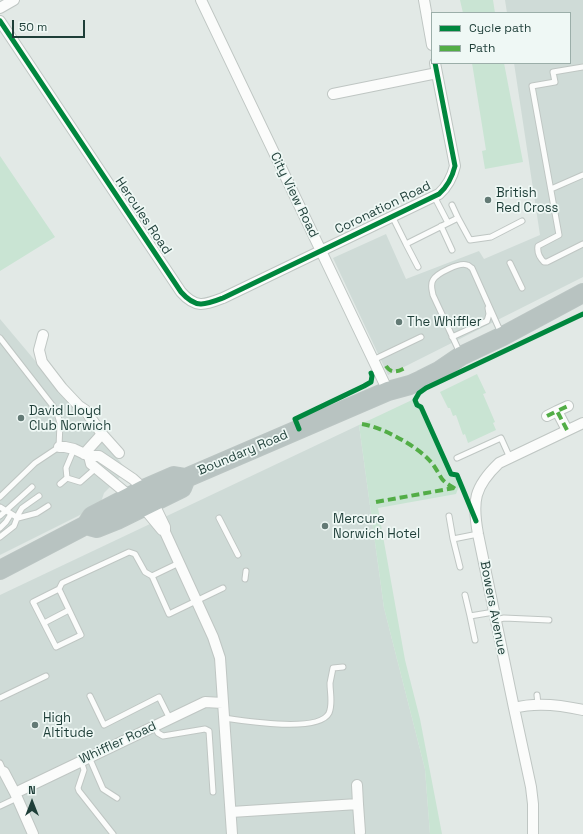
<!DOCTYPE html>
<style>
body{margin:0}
#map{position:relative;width:583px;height:834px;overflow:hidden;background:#e2e9e6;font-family:"Space Grotesk",sans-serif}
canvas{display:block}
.legend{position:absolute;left:431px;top:12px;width:140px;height:52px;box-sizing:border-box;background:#eff8f5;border:1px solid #9baea9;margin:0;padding:5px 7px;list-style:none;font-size:12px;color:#1e3e38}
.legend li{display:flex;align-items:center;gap:8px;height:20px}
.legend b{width:20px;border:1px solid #9baea9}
.north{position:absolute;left:12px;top:782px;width:40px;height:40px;-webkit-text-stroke:3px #eff8f5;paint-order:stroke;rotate:0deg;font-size:11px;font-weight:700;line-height:16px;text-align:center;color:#1e3e38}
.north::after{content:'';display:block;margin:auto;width:14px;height:18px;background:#1e3e38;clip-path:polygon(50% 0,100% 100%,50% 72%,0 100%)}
.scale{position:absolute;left:12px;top:20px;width:73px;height:18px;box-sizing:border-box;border:2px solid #1e3e38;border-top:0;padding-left:5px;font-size:12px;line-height:14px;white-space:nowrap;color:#1e3e38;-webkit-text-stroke:3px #eff8f5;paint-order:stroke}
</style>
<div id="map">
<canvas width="583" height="834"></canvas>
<ul class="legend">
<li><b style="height:5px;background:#00873e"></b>Cycle path</li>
<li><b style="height:5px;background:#52ad46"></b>Path</li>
</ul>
<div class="north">N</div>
<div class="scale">50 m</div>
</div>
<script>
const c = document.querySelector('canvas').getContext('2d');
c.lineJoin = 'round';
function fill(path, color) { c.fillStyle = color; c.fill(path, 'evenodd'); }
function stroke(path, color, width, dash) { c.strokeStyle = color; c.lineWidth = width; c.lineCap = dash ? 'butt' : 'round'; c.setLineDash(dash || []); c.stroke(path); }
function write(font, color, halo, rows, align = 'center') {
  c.font = font + ' "Space Grotesk",sans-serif'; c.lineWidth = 3.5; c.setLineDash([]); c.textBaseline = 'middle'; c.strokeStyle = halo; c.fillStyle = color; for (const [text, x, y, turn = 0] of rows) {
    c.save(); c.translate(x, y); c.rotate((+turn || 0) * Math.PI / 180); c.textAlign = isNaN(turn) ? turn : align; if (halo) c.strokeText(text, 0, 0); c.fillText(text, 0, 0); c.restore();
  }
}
fill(new Path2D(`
 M505,0H583V277L388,375L333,258L386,234L406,279L479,251L484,259L540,235L514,63H570V13H507Z
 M0,319L127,470L104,493L100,505L0,555Z
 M359,425L384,608L425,769L430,834H0V595Z`), '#cfdbd7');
fill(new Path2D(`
 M460,0H493L495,13H463Z
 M472,63H504L523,162L485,169L482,151L486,150Z
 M0,156L55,237L0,271Z
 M477,374L486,393L483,394L495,422L493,423L496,430L468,443L465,434L463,435L456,415L453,416L450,408H448L440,392Z
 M412,400L417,408H419L449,476L455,477L459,486L456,494L378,508L405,660L420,719L442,834H430L425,769L384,608L359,425Z`), '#c9e4d3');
const lane = new Path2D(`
 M583,67L553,72L555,82L532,86L559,235L538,246C537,252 540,258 544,262H547L583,244
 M551,189L583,175
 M392,216L406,244L448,223L434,196
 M458,218L470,240L491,237L522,221
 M448,223L458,218L452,205
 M441,226L452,250
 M406,244L418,267
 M510,263L522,288
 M452,337L487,321L489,314L488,308
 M0,338L56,410L60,423L59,447L35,463L0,497
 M460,353L433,295C432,289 430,285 433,280C437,273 460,262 467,265C469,265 470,267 472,268L501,333
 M373,360L421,337
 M457,458L501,438L510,458
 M67,478L80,482L96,468
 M67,478L66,468L74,449
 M60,484L67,478
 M0,507L18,518L37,513L48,506
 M0,516L32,487
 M449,516L453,539L478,534
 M219,518L238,555
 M0,528L6,522L11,514
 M0,537L14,526L19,513L22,508L39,496
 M453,539L460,567
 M179,563L152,576L169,614L223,588
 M245,579L246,571
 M59,589L81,635L56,647L33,602L59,589L62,583L129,552L135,554L145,572L152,576
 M465,595L470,616L494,612
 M470,616L475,640
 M496,620L504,618L549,620
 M44,623L69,610
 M537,695L538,704
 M90,696L104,725L159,697L170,719
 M0,698L46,676
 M224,718C244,721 319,733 329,713C333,704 330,693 330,683C331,678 332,673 333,668L343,667
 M154,726L158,733L163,736L205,729L209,731L213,792
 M89,757L103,789L117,798
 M81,761L84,770L78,788L79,791L113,834
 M0,763L4,772
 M0,806L17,798`);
const street = new Path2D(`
 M201,0L388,391
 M424,0L432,45
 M0,8L14,0
 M0,21L181,292C196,309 205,305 223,298L439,194C448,186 452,178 455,166L435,63
 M333,94L437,73
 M43,335L39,350L42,362L62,388L79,406L85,410L102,434L84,454
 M547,416L557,411
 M567,430L557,411L568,406
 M102,434L119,453
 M59,447H65L74,449L89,456H99L133,479L144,489L153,502L165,527V532L213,637L220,658L232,834
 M89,456L91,464L143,507L162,530
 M514,708C536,702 561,705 583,710
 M4,772L15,793L205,702L223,703
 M15,793L33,834
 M358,804L360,832
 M231,812L358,804L357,785
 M533,834V804L531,787L514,708L478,534C472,501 474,487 499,463L583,423`);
const highway = new Path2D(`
 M86,525L97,528L117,520L182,488L186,478
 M0,570L86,525L92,516L144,489L174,476L186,478L388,391L410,385L421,380L439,371L461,356L503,336L583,293`);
stroke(lane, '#bfc6c3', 7);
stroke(street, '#bfc6c3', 12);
stroke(highway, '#bbc5c3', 20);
stroke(lane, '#fbfcfb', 5);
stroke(street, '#fbfcfb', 10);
stroke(highway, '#b8c3c1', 18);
stroke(new Path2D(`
 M386,366C392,375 399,371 407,367
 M547,416L557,411
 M362,424C382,427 417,446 430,461C435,466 438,473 442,479C446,484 453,487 457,490
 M567,430L557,411L568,406
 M376,502L454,488`), '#52ad46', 4, [8, 4]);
stroke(new Path2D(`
 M0,21L181,292C196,309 205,305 223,298L439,194C448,186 452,178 455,166L435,63
 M299,429L295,419L364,386L371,382L372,376L371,373
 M476,521L457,475L451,474L421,407L417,405L415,400L419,393L426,388L583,314`), '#00873e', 5);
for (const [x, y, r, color] of [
 [488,200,4,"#637a75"],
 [399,322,4,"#637a75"],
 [21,418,4,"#637a75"],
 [325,526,4,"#637a75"],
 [35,725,4,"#637a75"]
]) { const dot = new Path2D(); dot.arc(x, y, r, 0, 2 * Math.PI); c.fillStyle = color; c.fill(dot); stroke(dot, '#eff8f5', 1.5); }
write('13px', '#1e3e38', '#eff8f5', [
 ["British",496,193],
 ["Red Cross",496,208],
 ["The Whiffler",407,322],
 ["David Lloyd",29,411],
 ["Club Norwich",29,426],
 ["Mercure",333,519],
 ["Norwich Hotel",333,534],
 ["High",43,718],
 ["Altitude",43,733]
], 'left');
write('13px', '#1e3e38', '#eff8f5', [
 ["City View Road",294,195,64],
 ["Coronation Road",383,208,-26],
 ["Hercules Road",143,216,56],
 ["Boundary Road",243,453,-23],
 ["Bowers Avenue",493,608,79],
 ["Whiffler Road",118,743,-25]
]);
</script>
